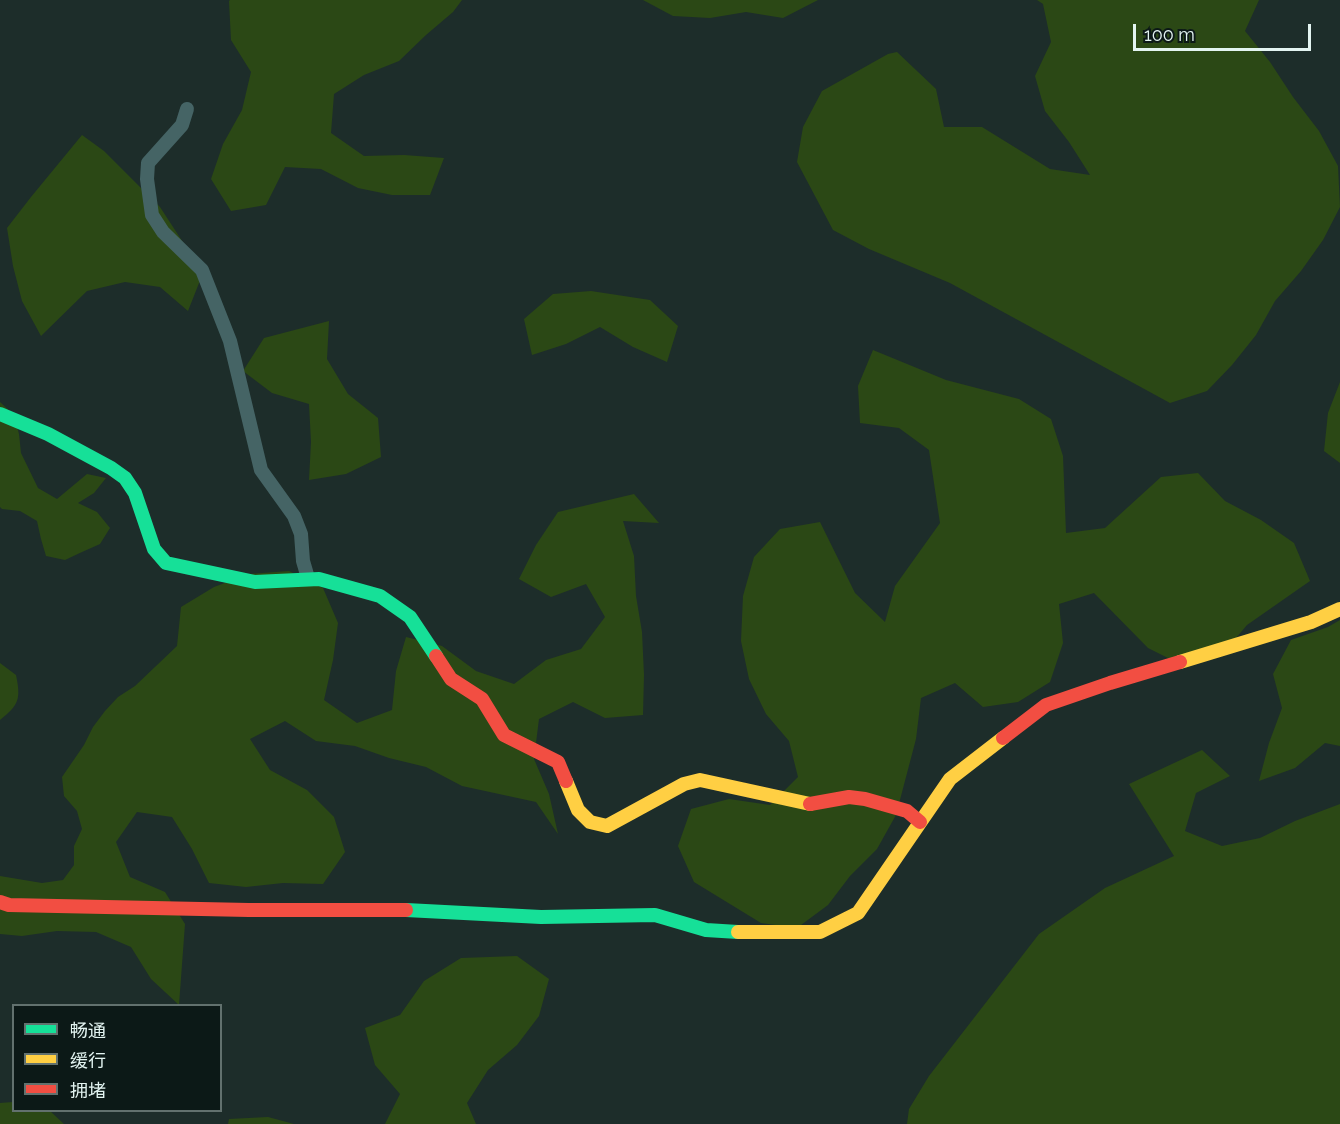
<!DOCTYPE html>
<meta charset="utf-8">
<style>
body{margin:0}
#map{position:relative;width:1340px;height:1124px;overflow:hidden;background:#1d2d2a;font-family:Raleway,"Noto Sans SC",sans-serif}
canvas{display:block}
.legend{position:absolute;left:12px;top:1004px;width:210px;height:108px;box-sizing:border-box;background:#0c1917;border:2px solid #62716e;margin:0;padding:8px 10px;list-style:none;font-size:18px;color:#e3f4f1}
.legend li{display:flex;align-items:center;gap:12px;height:30px}
.legend b{width:30px;border:2px solid #62716e}
.scale{position:absolute;left:1133px;top:24px;width:178px;height:27px;box-sizing:border-box;border:3px solid #e3f4f1;border-top:0;padding-left:8px;font-size:18px;line-height:21px;white-space:nowrap;color:#e3f4f1;-webkit-text-stroke:4px #0c1917;paint-order:stroke}
</style>
<div id="map">
<canvas width="1340" height="1124"></canvas>
<ul class="legend">
<li><b style="height:8px;background:#16e098"></b>畅通</li>
<li><b style="height:8px;background:#ffcf43"></b>缓行</li>
<li><b style="height:8px;background:#f24e42"></b>拥堵</li>
</ul>
<div class="scale">100 m</div>
</div>
<script>
const c = document.querySelector('canvas').getContext('2d');
c.lineJoin = 'round';
function fill(path, color) { c.fillStyle = color; c.fill(path, 'evenodd'); }
function stroke(path, color, width, dash) { c.strokeStyle = color; c.lineWidth = width; c.lineCap = dash ? 'butt' : 'round'; c.setLineDash(dash || []); c.stroke(path); }
fill(new Path2D(`
 M230,0H462L453,12L426,35L399,61L364,75L334,94L331,133L364,156L404,155L444,158L430,195H392L358,188L321,169L285,167L266,205L231,211L211,179L223,144L242,110L251,72L231,40L229,1Z
 M643,0H818L783,18L746,12L710,18L673,16Z
 M1037,0H1259L1245,31L1270,62L1293,97L1319,131L1338,166L1340,207L1323,240L1301,271L1275,301L1256,335L1232,365L1207,391L1170,403L950,283L869,249L833,230L797,162L803,127L822,91L888,54L897,52L936,89L944,127H982L1050,169L1090,175L1069,142L1045,111L1035,76L1051,42L1043,4Z
 M82,135L104,151L160,207L203,273L188,311L160,287L125,282L87,291L41,336L22,301L13,266L7,228L31,197Z
 M591,291L650,300L678,326L667,362L633,347L600,327L566,344L532,355L524,319L553,294Z
 M329,321L327,359L348,394L378,418L381,457L346,474L309,480L311,442L309,404L272,393L243,371L264,338Z
 M873,350L946,380L1019,399L1051,419L1063,456L1066,533L1105,528L1161,477L1198,473L1225,501L1261,520L1294,543L1310,581L1247,625L1220,657L1182,665L1148,648L1094,593L1059,604L1063,643L1050,682L1018,702L983,707L955,683L921,698L916,739L896,815L877,849L850,876L828,905L797,928L761,923L694,882L678,846L691,809L729,799L770,805L798,777L789,741L766,714L749,679L741,641L743,596L754,557L780,529L820,522L855,593L885,622L895,586L940,523L929,450L899,428L860,423L858,386Z
 M1340,382V463L1324,451L1328,413Z
 M0,402L14,415L19,434L21,453L38,488L57,499L87,474L106,478L94,493L78,503L97,512L110,528L100,544L82,552L65,560L46,556L41,539L37,521L20,511L2,509L0,507Z
 M634,494L659,523L623,521L634,556L636,596L642,632L644,675L643,715L605,718L573,702L539,719L534,759L549,794L558,834L536,802L462,786L426,767L389,758L355,746L316,741L285,721L250,739L270,770L307,790L334,817L345,852L323,884L283,883L246,887L209,883L192,849L172,817L137,812L116,842L130,877L165,892L185,924L179,1005L151,979L131,947L96,932L57,931L22,936L0,934V876L42,883L63,880L74,865V846L82,829L77,811L64,796L62,777L84,745L93,727L105,711L118,697L135,686L177,646L181,607L214,587L249,574L289,571L323,588L338,623L333,660L324,700L357,723L392,710L396,671L406,637L442,646L476,671L514,684L546,660L581,649L605,617L586,584L551,597L519,579L536,545L558,512Z
 M1340,620V746L1325,743L1295,768L1259,781L1269,743L1282,708L1273,674L1291,640L1328,627Z
 M0,663L16,675C21,699 19,705 0,720Z
 M1202,750L1230,776L1196,793L1185,831L1222,846L1260,838L1295,821L1340,804V1124H907L909,1109L929,1076L1039,934L1105,888L1174,856L1129,784Z
 M517,956L549,979L539,1016L517,1045L488,1070L467,1103L476,1124H385L400,1094L375,1065L365,1028L400,1015L424,981L461,958Z
 M13,1102L14,1110L50,1111L64,1124H0V1103Z
 M268,1117L294,1124H228L229,1119Z`), '#2b4815');
stroke(new Path2D(`
 M187,109L182,125L148,163L147,179L152,215L163,232L202,270L230,341L261,470L294,516L301,534L303,561L308,578`), '#456465', 14);
stroke(new Path2D(`
 M0,414L48,434L111,468L125,478L135,493L154,549L166,563L255,582L319,579L380,596L410,617L436,656
 M406,910L541,917L655,915L706,930L738,932`), '#16e098', 14);
stroke(new Path2D(`
 M1180,662L1311,622L1340,609
 M566,781L578,810L590,822L607,826L684,784L700,780L810,804
 M738,932H820L858,913L950,779L1003,738`), '#ffcf43', 14);
stroke(new Path2D(`
 M436,656L451,679L482,699L504,735L558,762L566,781
 M1003,738L1046,705L1110,683L1180,662
 M810,804L849,797L865,799L907,811L920,822
 M0,902L9,905L249,910H406`), '#f24e42', 14);
</script>
